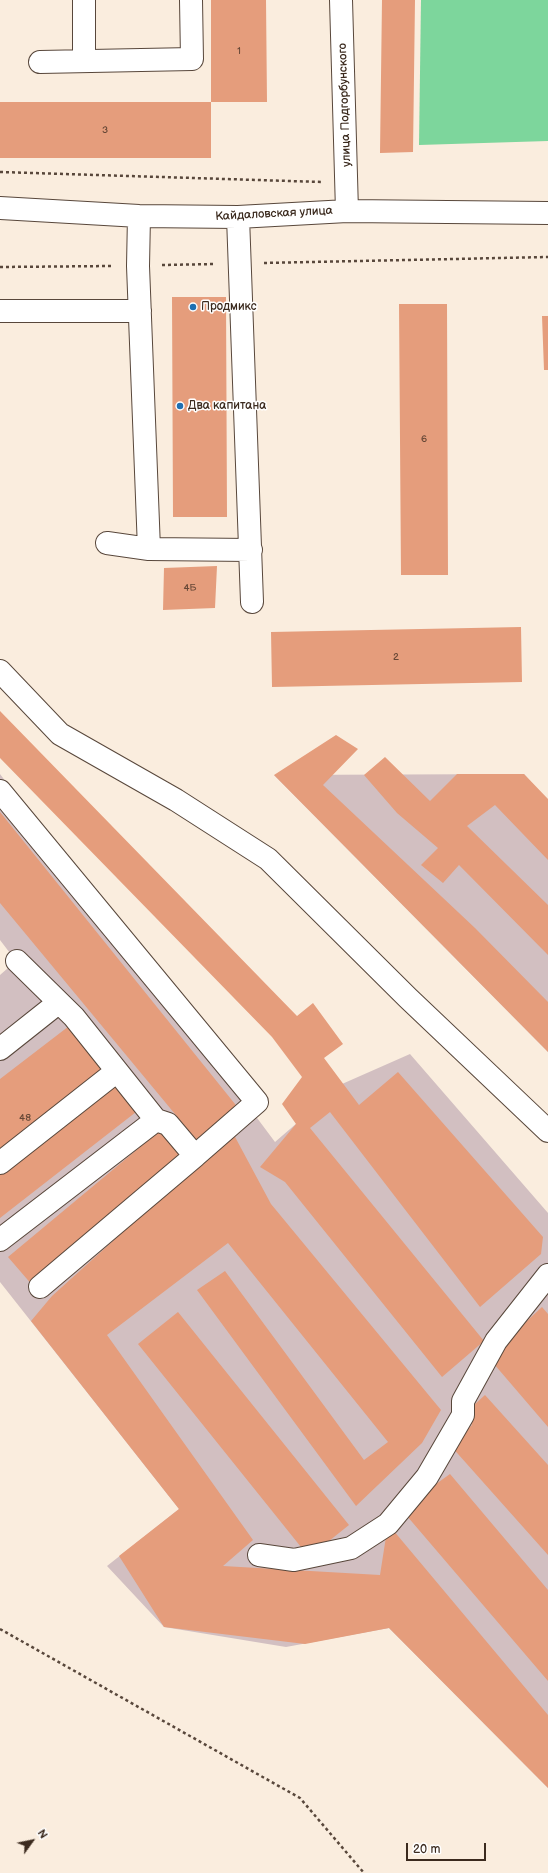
<!DOCTYPE html>
<meta charset="utf-8">
<style>
body{margin:0}
#map{position:relative;width:548px;height:1873px;overflow:hidden;background:#faedde;font-family:"Balsamiq Sans",sans-serif}
canvas{display:block}
.north{position:absolute;left:12px;top:1821px;width:40px;height:40px;-webkit-text-stroke:3px #fff;paint-order:stroke;rotate:57deg;font-size:11px;font-weight:700;line-height:16px;text-align:center;color:#3b2a1e}
.north::after{content:'';display:block;margin:auto;width:14px;height:18px;background:#3b2a1e;clip-path:polygon(50% 0,100% 100%,50% 72%,0 100%)}
.scale{position:absolute;left:406px;top:1843px;width:80px;height:18px;box-sizing:border-box;border:2px solid #3b2a1e;border-top:0;padding-left:5px;font-size:12px;line-height:14px;white-space:nowrap;color:#3b2a1e;-webkit-text-stroke:3px #fff;paint-order:stroke}
</style>
<div id="map">
<canvas width="548" height="1873"></canvas>
<div class="north">N</div>
<div class="scale">20 m</div>
</div>
<script>
const c = document.querySelector('canvas').getContext('2d');
c.lineJoin = 'round';
function fill(path, color) { c.fillStyle = color; c.fill(path, 'evenodd'); }
function stroke(path, color, width, dash) { c.strokeStyle = color; c.lineWidth = width; c.lineCap = dash ? 'butt' : 'round'; c.setLineDash(dash || []); c.stroke(path); }
function write(font, color, halo, rows, align = 'center') {
  c.font = font + ' "Balsamiq Sans",sans-serif'; c.lineWidth = 3; c.setLineDash([]); c.textBaseline = 'middle'; c.strokeStyle = halo; c.fillStyle = color; for (const [text, x, y, turn = 0] of rows) {
    c.save(); c.translate(x, y); c.rotate((+turn || 0) * Math.PI / 180); c.textAlign = isNaN(turn) ? turn : align; if (halo) c.strokeText(text, 0, 0); c.fillText(text, 0, 0); c.restore();
  }
}
fill(new Path2D(`
 M0,774L275,1142L342,1084L410,1054L548,1213V1788L389,1628L286,1647L164,1627L107,1566L179,1509L0,1282V975L16,961L0,940Z
 M524,774L548,801V1052L274,775Z`), '#d2bfc1');
fill(new Path2D(`
 M421,0H548V141L419,145Z`), '#7dd69c');
fill(new Path2D(`
 M211,0H266L267,102H211Z
 M382,0H415L413,152L380,153Z
 M0,102H211V158H0Z
 M172,297H226L227,517H173Z
 M399,304H447L448,575H401Z
 M542,316H548V370H544Z
 M217,566L215,608L163,610L164,568Z
 M521,627L522,682L272,687L271,632Z
 M0,711L297,1016L313,1003L343,1044L324,1058L359,1105L398,1072L543,1237L541,1254L480,1307L330,1112L310,1128L484,1341L442,1377L285,1182L260,1167L296,1124L282,1104L302,1077L272,1037L0,758Z
 M336,735L358,749L323,785L475,928L548,1002V1052L274,775Z
 M385,757L430,801L457,774H524L548,799V860L495,805L467,826L548,905V955L459,865L443,883L421,865L438,848L397,813L364,775Z
 M0,812L239,1109L199,1143L0,903Z
 M73,1023L111,1071L0,1157V1079Z
 M116,1085L136,1112L0,1218V1175Z
 M163,1128L187,1157L33,1286L8,1257Z
 M234,1135L271,1204L441,1410L422,1443L356,1506L197,1290L225,1271L364,1460L388,1442L228,1243L107,1335L253,1540L223,1566L380,1575L388,1524L548,1715V1788L389,1628L305,1644L164,1627L119,1556L179,1509L31,1321L52,1296L205,1158Z
 M542,1307L548,1314V1427L488,1357Z
 M178,1312L349,1525L309,1557L138,1344Z
 M485,1395L548,1465V1555L450,1445L472,1425L463,1415Z
 M450,1474L548,1590V1681L401,1509Z`), '#e59d7c');
const minor = new Path2D(`
 M84,0V61
 M341,0L347,211
 M40,62L192,59L191,0
 M0,208L139,216L238,217L347,211L548,213
 M139,216L138,266L149,549
 M238,217L252,602
 M0,311H140
 M107,543L149,549L251,550
 M0,671L60,734L176,800L268,859L408,998L548,1131
 M0,791L257,1102L195,1156L168,1124L156,1120
 M0,1049L58,1003
 M0,1163L117,1071
 M0,1240L156,1120L74,1017L17,961
 M40,1287L195,1156
 M259,1555L294,1560L351,1548L388,1524L427,1477L463,1415V1401L496,1341L548,1275`);
stroke(minor, '#58473b', 24);
stroke(new Path2D(`
 M0,172L322,182
 M264,263L548,257
 M162,265L215,264
 M0,267L113,266
 M0,1629L300,1798L364,1873`), '#58473b', 2.5, [3, 3]);
stroke(minor, '#fff', 22);
for (const [x, y, r, color] of [
 [193,307,4,"#1f6fb2"],
 [180,406,4,"#1f6fb2"]
]) { const dot = new Path2D(); dot.arc(x, y, r, 0, 2 * Math.PI); c.fillStyle = color; c.fill(dot); stroke(dot, '#fff', 1.5); }
write('10px', '#664736', null, [
 ["1",239,51],
 ["3",105,130],
 ["6",424,439],
 ["4Б",190,588],
 ["2",396,657],
 ["48",25,1118]
]);
write('12px', '#3b2a1e', '#fff', [
 ["улица Подгорбунского",345,105,-92],
 ["Кайдаловская улица",274,214,-3]
]);
write('12px', '#3b2a1e', '#fff', [
 ["Продмикс",201,307],
 ["Два капитана",188,406]
], 'left');
</script>
